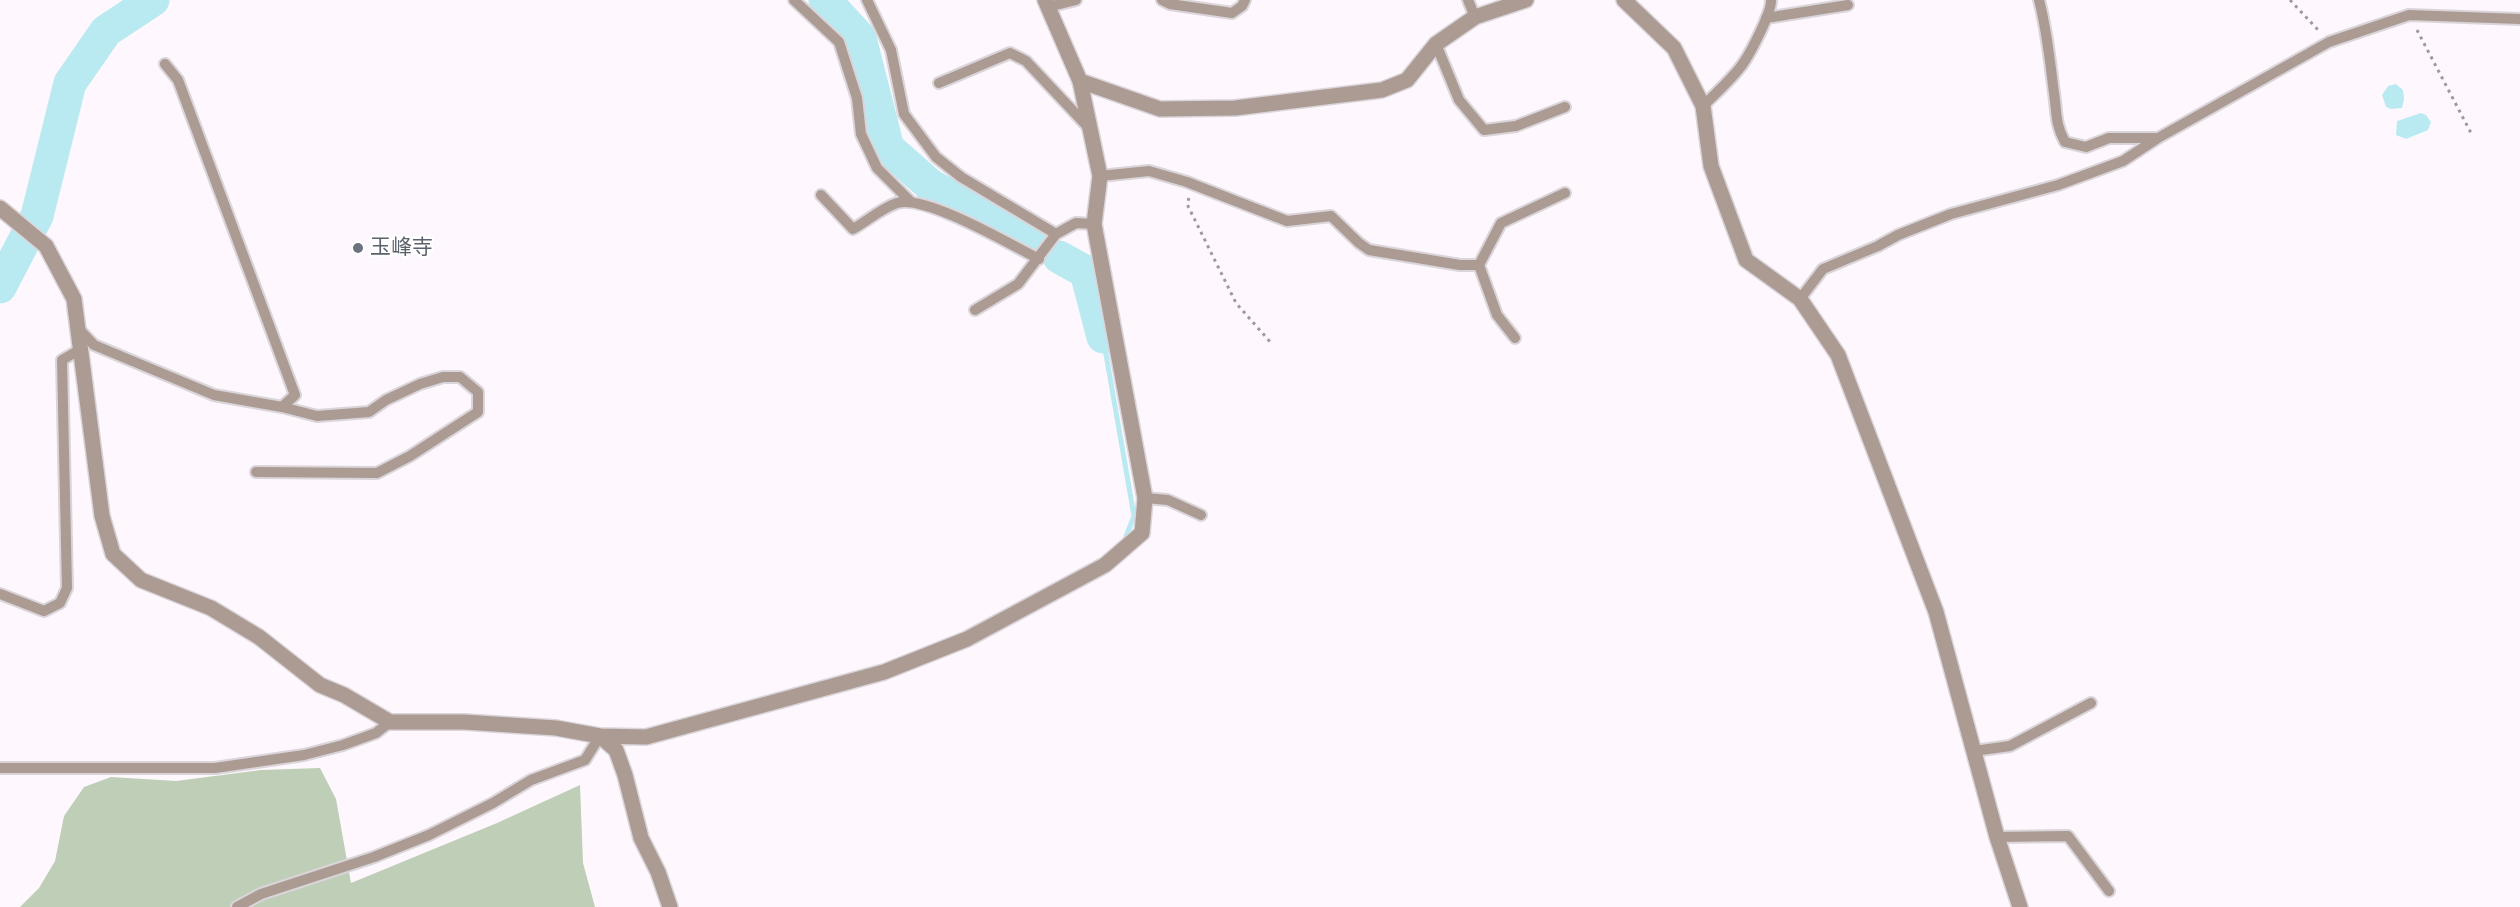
<!DOCTYPE html>
<meta charset="utf-8">
<style>
body{margin:0}
canvas{display:block;background:#fef8fe}
</style>
<canvas width="2520" height="907"></canvas>
<script>
const c = document.querySelector('canvas').getContext('2d');
c.lineJoin = 'round';
function fill(path, color) { c.fillStyle = color; c.fill(path, 'evenodd'); }
function stroke(path, color, width, dash) { c.strokeStyle = color; c.lineWidth = width; c.lineCap = dash ? 'butt' : 'round'; c.setLineDash(dash || []); c.stroke(path); }
function write(font, color, halo, rows, align = 'center') {
  c.font = font + ' Figtree,"Noto Sans TC",sans-serif'; c.lineWidth = 4.5; c.setLineDash([]); c.textBaseline = 'middle'; c.strokeStyle = halo; c.fillStyle = color; for (const [text, x, y, turn = 0] of rows) {
    c.save(); c.translate(x, y); c.rotate((+turn || 0) * Math.PI / 180); c.textAlign = isNaN(turn) ? turn : align; if (halo) c.strokeText(text, 0, 0); c.fillText(text, 0, 0); c.restore();
  }
}
fill(new Path2D(`
 M320,768L336,799L351,883L497,823L580,785L583,863L595,907H20L39,888L55,861L64,816L84,787L111,777L176,781L261,770Z`), '#bfceb6');
fill(new Path2D(`
 M2396,84L2403,90L2404,99L2402,108L2391,109L2386,107L2382,95L2388,86Z
 M2421,113L2426,115L2431,122L2428,130L2406,139L2396,135L2397,121Z`), '#baeaf1');
stroke(new Path2D(`
 M1103,337L1134,516L1125,539`), '#baeaf1', 5);
stroke(new Path2D(`
 M825,0L860,38L888,148L930,185L1032,242
 M1059,257L1086,272L1103,337
 M0,287L37,216L70,83L106,31L153,0`), '#baeaf1', 33);
const service = new Path2D(`
 M794,0L839,42L857,98L861,134L877,168L911,202
 M867,0L891,50L904,114L936,157L961,177L1056,234
 M1162,0L1170,4L1232,13L1242,6L1245,0
 M1468,0L1475,17
 M2039,0C2047,30 2050,62 2054,93C2057,113 2055,124 2065,142L2086,147L2109,138H2157
 M1048,7L1076,0
 M1766,18L1848,5
 M1436,44L1459,100L1484,130L1516,126L1565,107
 M939,83L1010,53L1026,61L1089,128
 M1703,106C1716,93 1731,80 1742,65C1750,54 1772,12 1771,0
 M1100,176L1149,171L1187,182L1287,221L1331,216L1359,243L1369,250L1460,265H1479L1501,223L1565,193
 M821,195L853,229C867,221 882,208 897,203C925,194 1011,245 1039,259
 M1479,265L1497,315L1515,338
 M1800,299L1823,269L1878,246L1898,235L1951,214L2058,185L2123,161L2158,138L2329,42L2409,15L2520,19
 M975,310L1018,284L1056,234L1076,223L1094,224
 M78,328L94,345L214,395L282,407L295,395L178,80L165,64
 M256,472L377,473L410,456L478,412V392L460,377H443L420,384L386,400L369,412L317,416L282,407
 M1145,498L1168,500L1201,515
 M0,594L44,611L60,603L67,588L62,360L81,349
 M1974,751L2010,746L2091,703
 M0,768H215L304,755L343,745L376,733L390,722
 M1997,837L2068,836L2109,891
 M237,907L261,894L374,857L429,835L493,803L531,780L585,760L600,736`);
const minor = new Path2D(`
 M0,208L46,246L74,299L102,516L113,554L141,580L211,608L259,637L320,685L344,695L390,722H464L556,728L600,736L646,737L884,672L967,639L1105,565L1142,533L1145,498L1094,224L1100,176L1080,81
 M600,736L616,750L625,775L641,838L658,872L670,907`);
const tertiary = new Path2D(`
 M1045,0L1080,81L1160,109L1235,108L1382,90L1407,80L1436,44L1475,17L1526,0
 M1624,0L1674,48L1703,106L1711,166L1746,260L1800,299L1838,355L1936,612L1997,837L2020,907`);
stroke(service, '#dad5da', 14);
stroke(minor, '#dad5da', 18);
stroke(tertiary, '#dad5da', 18);
stroke(new Path2D(`
 M2290,0L2320,32
 M2417,30L2471,133
 M1189,198L1187,204L1236,303L1272,344`), '#9d999d', 3, [3, 4.5]);
stroke(service, '#ab9b92', 10);
stroke(minor, '#ab9b92', 15);
stroke(tertiary, '#ab9b92', 15);
for (const [x, y, r, color] of [
 [358,248,6,"#6b7280"]
]) { const dot = new Path2D(); dot.arc(x, y, r, 0, 2 * Math.PI); c.fillStyle = color; c.fill(dot); stroke(dot, '#fff', 2); }
write('21px', '#5b616d', '#fff', [
 ["玉峰寺",370,248]
], 'left');
</script>
